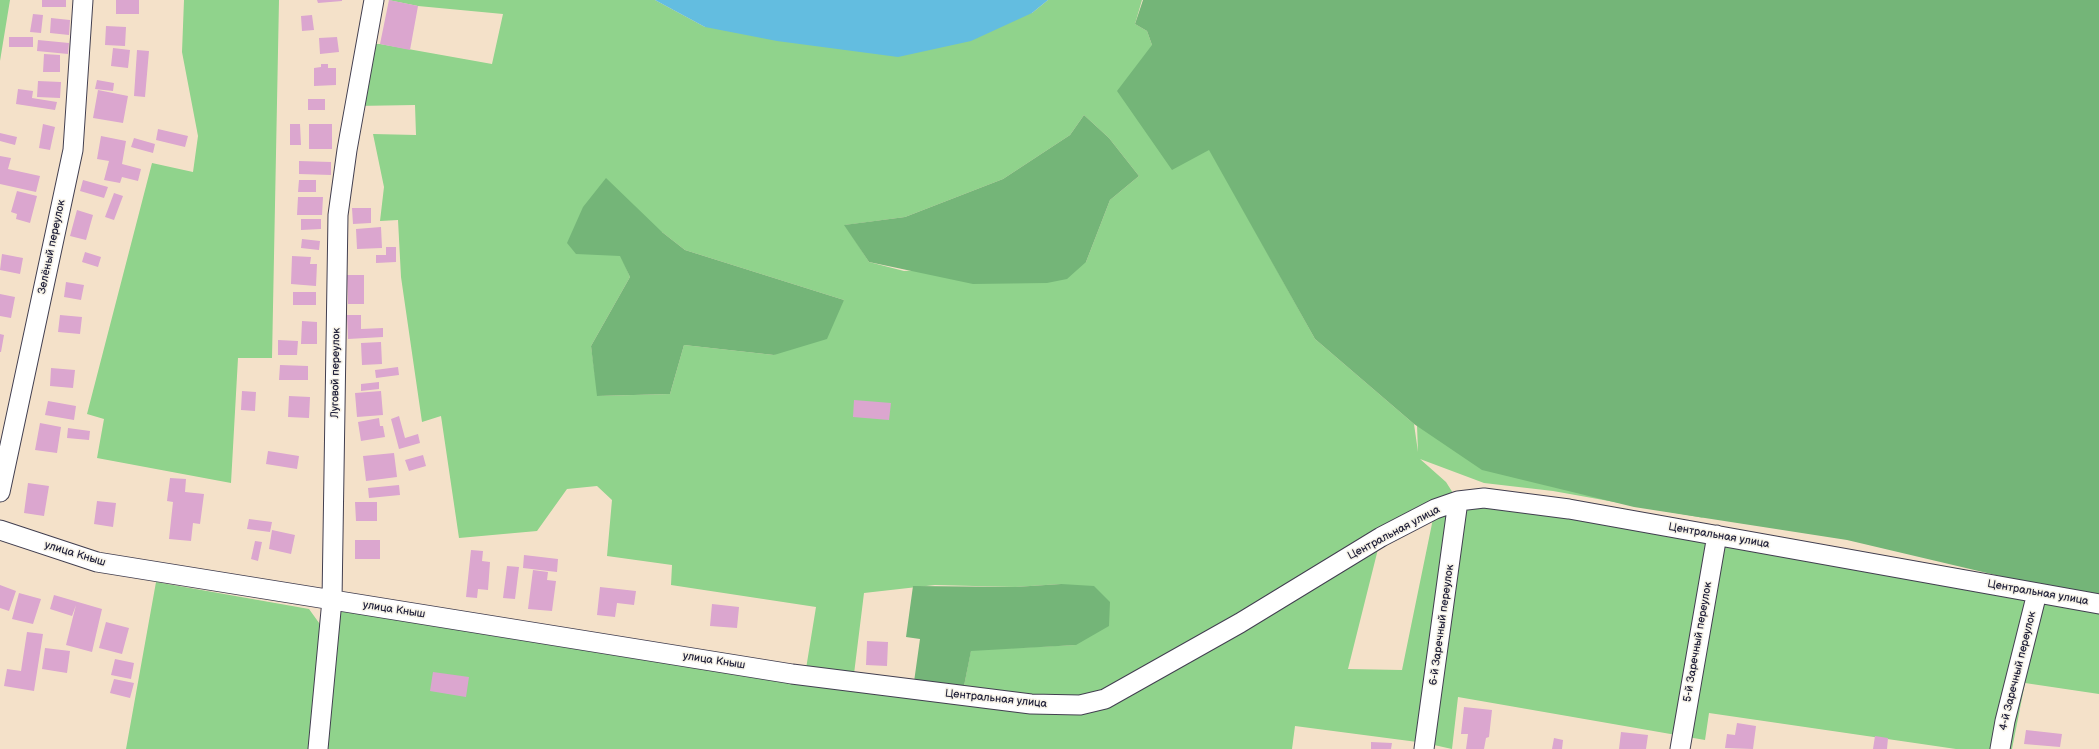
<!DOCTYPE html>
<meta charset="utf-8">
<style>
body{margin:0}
canvas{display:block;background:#f4e1c9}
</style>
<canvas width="2099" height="749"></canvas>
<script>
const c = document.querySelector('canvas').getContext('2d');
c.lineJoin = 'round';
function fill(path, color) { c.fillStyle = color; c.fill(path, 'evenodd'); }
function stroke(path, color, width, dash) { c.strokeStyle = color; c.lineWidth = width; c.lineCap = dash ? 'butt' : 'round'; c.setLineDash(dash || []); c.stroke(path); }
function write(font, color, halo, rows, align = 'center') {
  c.font = font + ' "Balsamiq Sans",sans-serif'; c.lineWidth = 3; c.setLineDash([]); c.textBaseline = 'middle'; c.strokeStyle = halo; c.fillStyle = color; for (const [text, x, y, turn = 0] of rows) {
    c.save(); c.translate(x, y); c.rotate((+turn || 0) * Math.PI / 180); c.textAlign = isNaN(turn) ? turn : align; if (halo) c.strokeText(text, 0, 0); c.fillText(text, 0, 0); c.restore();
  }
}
fill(new Path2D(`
 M0,0H10L0,61Z
 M184,0H279L272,358H238L231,483L97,458L104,419L87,414L152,163L193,172L198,136L182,52Z
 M388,0H655L705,27L1032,13L1048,0H1142L1135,24L1147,31L1152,45L1315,339L1414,424L1418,452L1416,398L1704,518L1553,491L1484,483L1420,459L1446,482L1458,501L1484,498L2099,604V694L2025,683L2012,749H1956L1709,713L1705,740L1458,697L1452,749L1425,743L1295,726L1292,749H318L332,600L805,675L816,607L671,585L672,565L607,556L612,500L597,486L567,489L537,531L459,538L441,416L422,422L401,277L398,220L380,221L384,187L373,134L416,135L415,105L355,106L366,44H380L492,64L503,14L418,6ZM1084,115L1109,138L1139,176L1110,200L1086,262L904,271L869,262L845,225L905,217L1003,179L1070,135ZM662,232L685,250L844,300L774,355L684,345L670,394L598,396L591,346L630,277L621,256ZM1435,509L1402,670L1348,669L1381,537ZM1061,584L1076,645L971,650L962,696L853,682L864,593L935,585L1015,587Z
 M156,582L309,609L322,627L310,749H126Z`), '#90d38c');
fill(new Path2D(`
 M1143,0H2099V596L2055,589L1847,540L1634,507L1482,470L1414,424L1315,339L1209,150L1172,170L1117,91L1152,45L1147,31L1135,24Z
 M1084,115L1109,138L1139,176L1110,200L1086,262L1067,279L1047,283L973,284L869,262L844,225L905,217L1003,179L1070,135Z
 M606,178L662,232L685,250L844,300L827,339L774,355L684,345L670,394L597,396L591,346L630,277L620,256L576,254L567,243L583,207Z
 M1061,584L1094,586L1110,602L1109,626L1076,645L971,651L962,696L913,689L920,639L906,637L913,586L1015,587Z`), '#74b578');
fill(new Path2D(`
 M655,0H1048L1032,13L971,41L898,57L777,41L705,27Z`), '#63bde0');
fill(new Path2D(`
 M42,0H66V7H42Z
 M116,0H139V14H116Z
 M317,0H342V1L318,3Z
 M389,0L418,6L410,50L380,44Z
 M33,14L43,15L41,33L30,32Z
 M312,15L314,30L302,31L301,16Z
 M51,18L70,20L69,35L50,33Z
 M106,26L126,27L125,46L105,45Z
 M9,37H33V47H9Z
 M337,37L339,52L320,54L319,38Z
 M38,40L69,43L68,54L37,51Z
 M113,48L130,50L128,68L111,66Z
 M137,50L149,51L145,97L134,96Z
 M44,54L60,55V72H43Z
 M321,64H328V68H336V85L314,86V68L321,67Z
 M97,80L114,83L113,91L95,89Z
 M38,81L61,82L60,98L37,97Z
 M18,89L33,91L32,98L57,102L55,110L16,104Z
 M98,90L128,96L123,123L93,118Z
 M308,99H325V110H308Z
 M43,124L55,127L50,150L39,148Z
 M290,124H300L301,145H290Z
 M309,124H332V149H309Z
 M158,129L188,136L185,147L156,140Z
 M0,133L17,137L15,145L0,141Z
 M101,136L126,141L122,164L141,169L138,181L122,177L120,183L104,180L109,161L97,159Z
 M134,138L155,144L153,153L131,147Z
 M0,156L11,158L8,169L40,176L36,192L0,184Z
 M299,161L331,162V175L299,174Z
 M83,180L108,187L104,198L80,191Z
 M299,180H316V192H298Z
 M17,191L37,196L30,223L16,219L17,214L11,212Z
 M114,193L123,196L114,220L105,217Z
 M298,197H323L322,215H297Z
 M352,208H371V223L353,224Z
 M77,210L93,215L86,240L70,236Z
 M301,219H321V229L301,230Z
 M381,227L382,248L357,249L356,229Z
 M302,239L320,241L319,250L301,248Z
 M386,247H396V262L376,263V255H386Z
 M85,252L101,257L98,267L82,262Z
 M2,254L23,258L20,274L0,270Z
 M292,256L311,257L310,264H317L316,286L291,284Z
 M347,275H364V304H348Z
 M66,282L84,285L81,300L64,297Z
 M293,292H316V305H293Z
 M0,294L15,297L11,318L0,316Z
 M60,315L82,317L80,334L58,332Z
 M347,315H361V329L383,328V337L348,339Z
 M302,321L317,322V344H301Z
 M0,334L4,335L1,352H0Z
 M278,340L298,341L297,355H278Z
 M381,342L382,364L362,365L361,343Z
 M280,365L308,366V380H279Z
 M398,367L399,375L376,378L375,370Z
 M51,368L75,370L73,388L50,386Z
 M379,382V389L361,391V384Z
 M242,391L256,392L255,411L241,410Z
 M381,391L383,415L357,417L355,393Z
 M289,396L310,397L309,418L288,417Z
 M854,400L891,403L889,420L853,417Z
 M48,401L76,406L74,420L45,415Z
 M399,416L405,438L418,434L420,443L399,449L391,419Z
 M379,418L380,426H383L385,437L361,441L358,422Z
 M40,423L61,427L57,453L35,450Z
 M68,428L90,431L89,440L67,438Z
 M268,451L299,456L297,469L266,464Z
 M394,453L397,477L366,481L363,456Z
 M423,455L426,466L409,471L405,460Z
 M170,478L186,479L185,492L204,494L200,524L193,523L191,541L169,539L173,502L167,501Z
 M28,483L49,486L44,516L24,513Z
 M399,485L400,495L369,498L368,488Z
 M97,501L116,503L113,527L94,524Z
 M355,502H377V521H356Z
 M249,519L272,522L270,532L247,529Z
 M272,530L295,535L291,554L269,549Z
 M355,540H380V559H355Z
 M255,541L262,542L258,561L251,559Z
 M471,550L483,551L482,561L490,562L488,590L478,589L477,598L466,597Z
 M524,555L558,559L557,572L523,568Z
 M507,566L519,567L515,599L503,598Z
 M533,570L548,572L547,580L556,581L552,611L528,609Z
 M0,585L16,591L9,611L0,608Z
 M600,587L636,591L634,605L617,603L615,617L597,615Z
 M19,593L41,599L33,624L12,619Z
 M54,595L102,609L92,652L66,645L76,605L72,616L50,609Z
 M712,604L739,607L737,628L710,626Z
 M106,622L129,628L122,654L99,648Z
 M27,632L43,634L34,691L4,686L7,669L21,671Z
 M867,641L888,642L887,666L866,665Z
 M45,648L70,651L67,673L42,669Z
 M115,659L134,663L131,679L111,675Z
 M433,672L469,677L466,697L430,691Z
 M114,679L134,683L130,698L110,693Z
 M1464,707L1492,710L1489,737L1486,738L1484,749H1466L1468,734H1461Z
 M1737,723L1756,726L1753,749L1725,748L1727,734L1735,735Z
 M2026,730L2062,734L2060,747L2024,744Z
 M1621,732L1648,735L1646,749H1619Z
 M1875,736L1888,738L1887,749H1873Z
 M1554,738L1563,740L1562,749H1552Z
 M1371,742L1392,743L1391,749H1371Z`), '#dba6cf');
const minor = new Path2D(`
 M0,492L73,150L83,0
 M0,530L97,562L792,674L1031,704L1080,705L1105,699L1240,623L1381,537L1435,509L1458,501L1484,498L1569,509L2099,604
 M318,749L332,600L338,215L347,150L374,0
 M1424,749L1458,501
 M1680,749L1717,535
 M2000,749L2005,721L2037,593`);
stroke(minor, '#423f50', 21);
stroke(minor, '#fff', 19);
write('11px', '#22223b', '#f7f3e8', [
 ["Зелёный переулок",52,247,-78],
 ["Луговой переулок",336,373,-89],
 ["Центральная улица",1394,533,-28],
 ["Центральная улица",1719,536,10],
 ["улица Кныш",75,554,17],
 ["Центральная улица",2038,593,10],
 ["улица Кныш",394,610,9],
 ["6-й Заречный переулок",1442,625,-82],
 ["5-й Заречный переулок",1698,642,-80],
 ["улица Кныш",714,661,9],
 ["4-й Заречный переулок",2018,671,-76],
 ["Центральная улица",996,699,6]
]);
</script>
